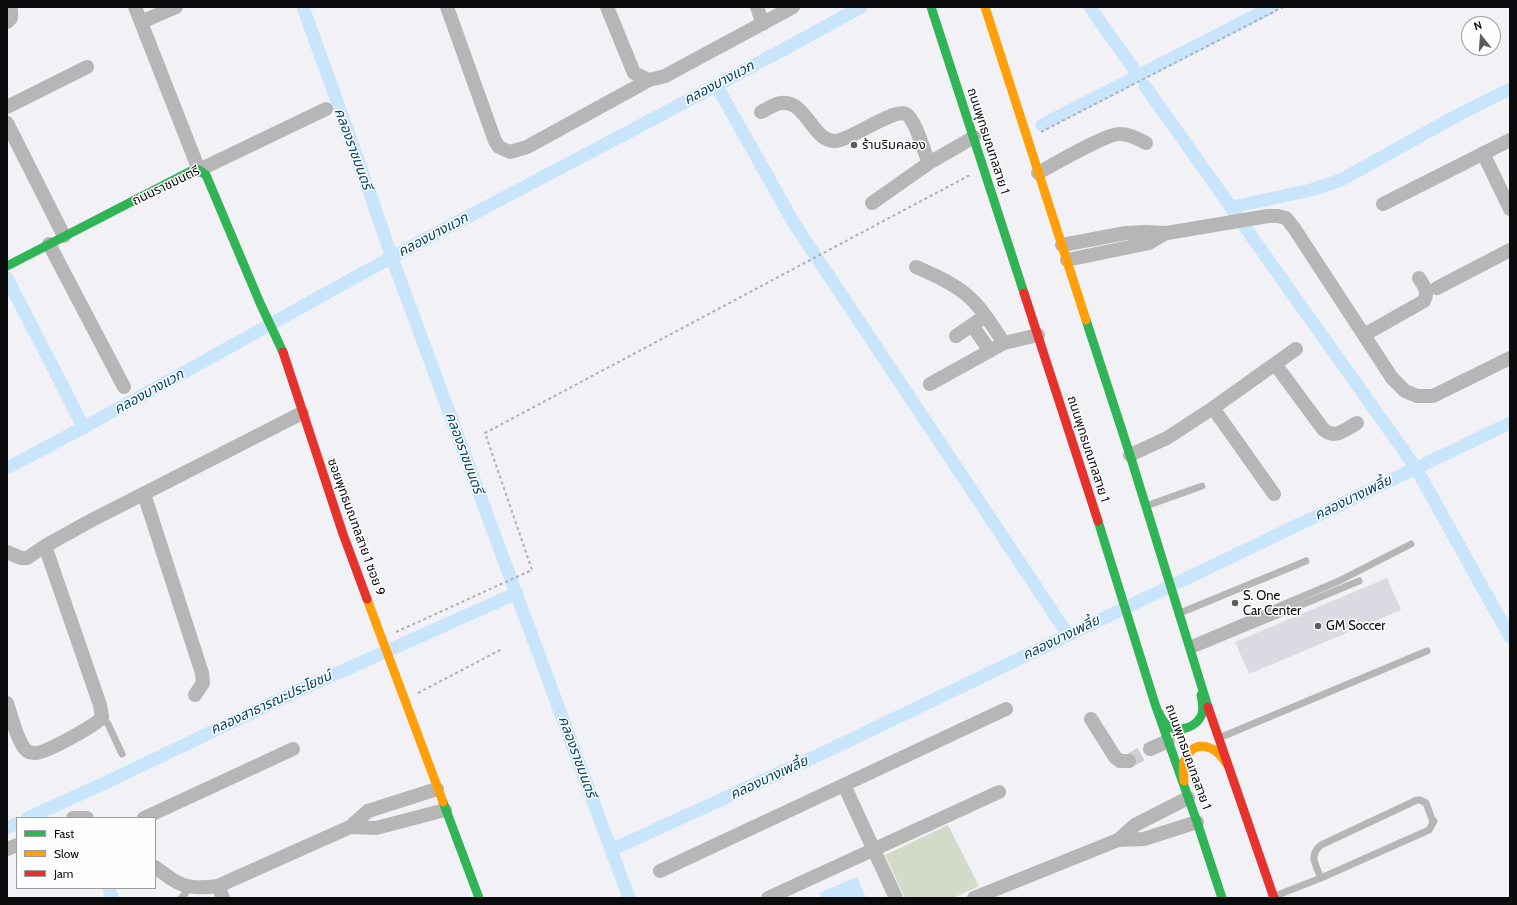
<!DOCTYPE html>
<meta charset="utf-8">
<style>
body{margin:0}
#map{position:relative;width:1517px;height:905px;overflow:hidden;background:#f2f2f6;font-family:Cabin,sans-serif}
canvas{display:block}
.frame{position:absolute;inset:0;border:8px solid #0b0b0d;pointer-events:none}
.legend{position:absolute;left:16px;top:817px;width:140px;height:72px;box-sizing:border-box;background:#fefefe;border:1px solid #9d9d9e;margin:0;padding:5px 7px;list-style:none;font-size:12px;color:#0b0b0d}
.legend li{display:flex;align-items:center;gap:8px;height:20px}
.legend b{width:20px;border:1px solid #9d9d9e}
.north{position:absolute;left:1461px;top:16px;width:40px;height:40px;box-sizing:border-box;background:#fefefe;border:1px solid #9d9d9e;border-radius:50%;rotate:343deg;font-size:11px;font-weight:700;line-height:16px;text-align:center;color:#0b0b0d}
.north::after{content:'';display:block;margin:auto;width:14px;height:18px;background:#5c5c5f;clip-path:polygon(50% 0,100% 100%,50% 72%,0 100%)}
</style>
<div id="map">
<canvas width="1517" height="905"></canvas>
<div class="frame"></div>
<ul class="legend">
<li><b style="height:5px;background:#30b455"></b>Fast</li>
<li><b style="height:5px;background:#ff9f0a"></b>Slow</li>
<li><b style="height:5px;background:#e5322d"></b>Jam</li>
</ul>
<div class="north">N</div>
</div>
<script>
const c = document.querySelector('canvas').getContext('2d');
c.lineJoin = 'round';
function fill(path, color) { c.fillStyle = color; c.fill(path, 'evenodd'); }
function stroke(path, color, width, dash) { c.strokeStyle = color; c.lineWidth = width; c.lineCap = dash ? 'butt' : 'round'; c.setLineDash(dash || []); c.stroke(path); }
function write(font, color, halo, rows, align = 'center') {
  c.font = font + ' Cabin,"Noto Sans Thai",sans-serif'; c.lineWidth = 3; c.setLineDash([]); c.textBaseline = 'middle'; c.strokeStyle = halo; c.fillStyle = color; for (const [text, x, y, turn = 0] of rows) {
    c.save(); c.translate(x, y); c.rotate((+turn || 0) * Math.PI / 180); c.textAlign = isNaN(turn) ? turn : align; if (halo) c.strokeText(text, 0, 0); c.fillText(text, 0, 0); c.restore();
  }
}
fill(new Path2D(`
 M948,825L979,886L953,898H905L885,855Z`), '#d3dac7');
fill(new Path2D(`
 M857,877L866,898H822L819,893Z`), '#c9e5fb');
stroke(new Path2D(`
 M303,7L367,185L392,258L629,898
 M1090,7L1138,75
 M716,85L795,225L1068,635
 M1145,86L1416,468L1510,637
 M1042,125L1272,7
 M1232,207L1311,190L1341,180L1458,115L1510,89
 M7,278L84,428
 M7,468C150,394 289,312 431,236C574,160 719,86 861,7
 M28,818L109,781L293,693L517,593
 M7,828L17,823
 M611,850L823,753L1510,423
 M109,888L112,898`), '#c9e5fb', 13);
fill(new Path2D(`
 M1387,578L1401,610L1249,674L1235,642Z`), '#dbd9e2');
stroke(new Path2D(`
 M1129,761L1150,749`), '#cfcfd3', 14, [14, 7]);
stroke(new Path2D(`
 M1041,132L1283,7
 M396,632L532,570L485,433L970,175
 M418,693L502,649`), '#afafaf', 2, [3, 3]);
stroke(new Path2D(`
 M1146,506L1202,486
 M1180,613L1306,561
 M1188,645L1339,581L1411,544
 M1190,651L1359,581
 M102,717L108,724L122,754
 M1219,738L1427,651
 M1275,896L1321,878L1429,830L1434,821L1433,822L1426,803L1420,800H1417L1321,845C1308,856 1316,865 1321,878
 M181,898L185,894L187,887`), '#b6b6b7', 7);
stroke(new Path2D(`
 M135,7L199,170L326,109
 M447,7L495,141L499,147L510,152L527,147L649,80L665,76L793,7
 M607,7L634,73L649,80
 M757,7L763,24
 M7,22L11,18V11L9,7
 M141,22L176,7
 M7,107L87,67
 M761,112C767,109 774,104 781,103C807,100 813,143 836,141C853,139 893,108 906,114C916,120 924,152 929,163
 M7,123L64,236
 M1483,153L1510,209
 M1038,173C1053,165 1107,133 1120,134C1130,134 1138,139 1146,143
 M872,203L929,163L974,137
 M1383,204L1510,140
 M49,244L124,387
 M1062,245L1126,233L1145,232L1167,233L1268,216H1278L1286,218L1294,228L1392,378L1405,391L1417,396H1433L1510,358
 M1067,260L1149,243L1166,233
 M916,267C934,275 953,283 968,296C982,308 993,327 1004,343L1038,335
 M1437,288L1510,250
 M972,325L990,351
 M1364,335L1424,301C1429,292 1424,286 1419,278
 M956,336L985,316
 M1275,364L1323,429C1335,440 1344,430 1357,423
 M930,384L1004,343
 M1213,408L1274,494
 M1130,455L1167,438L1213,408L1296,349
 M144,494L202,673L203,683L195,695
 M7,552L21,558H27L45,546L92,520L302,413
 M7,703C11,715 18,744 27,751C30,753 33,753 36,753C47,752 97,725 102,717L100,705L45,546
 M1091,719L1115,757L1120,761H1129
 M1150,749L1168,741
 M844,785L896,898
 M73,818H87
 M144,818L293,749
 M350,827L376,828L445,810
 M1118,840L1144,839L1197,822
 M7,849L17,845
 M155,867C180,886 186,890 218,886L350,827L368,811L437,789
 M660,871L1006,709
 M218,886L223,898
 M768,898L999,792
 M974,898L1118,840L1135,825L1188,798`), '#b6b6b7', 14);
stroke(new Path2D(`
 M931,7L1024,293
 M7,266L191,171L199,170L206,175L260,303L283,352
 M1086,320L1130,455L1208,707
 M1098,521L1155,704L1197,822L1222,898
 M1159,713C1161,718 1164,723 1168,726C1180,733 1197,727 1202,714C1204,708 1202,701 1201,695
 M443,802L479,898`), '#30b455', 9);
stroke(new Path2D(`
 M985,7L1086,320
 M367,599L443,802
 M1184,781C1184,775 1182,768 1184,762C1193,737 1215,745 1226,763`), '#ff9f0a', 9);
stroke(new Path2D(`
 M1024,293L1098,521
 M283,352L343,534L367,599
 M1208,707L1274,898`), '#e5322d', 9);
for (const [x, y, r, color] of [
 [854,145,4,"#5c5c5f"],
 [1235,603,4,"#5c5c5f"],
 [1318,626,4,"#5c5c5f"]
]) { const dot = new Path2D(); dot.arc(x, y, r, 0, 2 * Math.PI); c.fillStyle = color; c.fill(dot); stroke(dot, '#fefefe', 1.5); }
write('13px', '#0b0b0d', '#fefefe', [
 ["ถนนพุทธมณฑลสาย 1",988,141,72],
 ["ถนนราชมนตรี",166,186,-26],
 ["ถนนพุทธมณฑลสาย 1",1088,449,72],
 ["ซอยพุทธมณฑลสาย 1 ซอย 9",356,527,70],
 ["ถนนพุทธมณฑลสาย 1",1188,757,70]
]);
write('13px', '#0b0b0d', '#fefefe', [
 ["ร้านริมคลอง",862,145],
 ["S. One",1243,596],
 ["Car Center",1243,611],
 ["GM Soccer",1326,626]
], 'left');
write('italic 14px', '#004369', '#fefefe', [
 ["คลองบางแวก",719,83,-28],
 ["คลองราชมนตรี",353,149,70],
 ["คลองบางแวก",433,235,-28],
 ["คลองบางแวก",149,392,-29],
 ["คลองราชมนตรี",464,453,70],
 ["คลองบางเพลี้ย",1353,498,-26],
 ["คลองบางเพลี้ย",1061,638,-26],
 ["คลองสาธารณะประโยชน์",271,703,-25],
 ["คลองราชมนตรี",577,757,70],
 ["คลองบางเพลี้ย",769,778,-25]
]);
</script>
